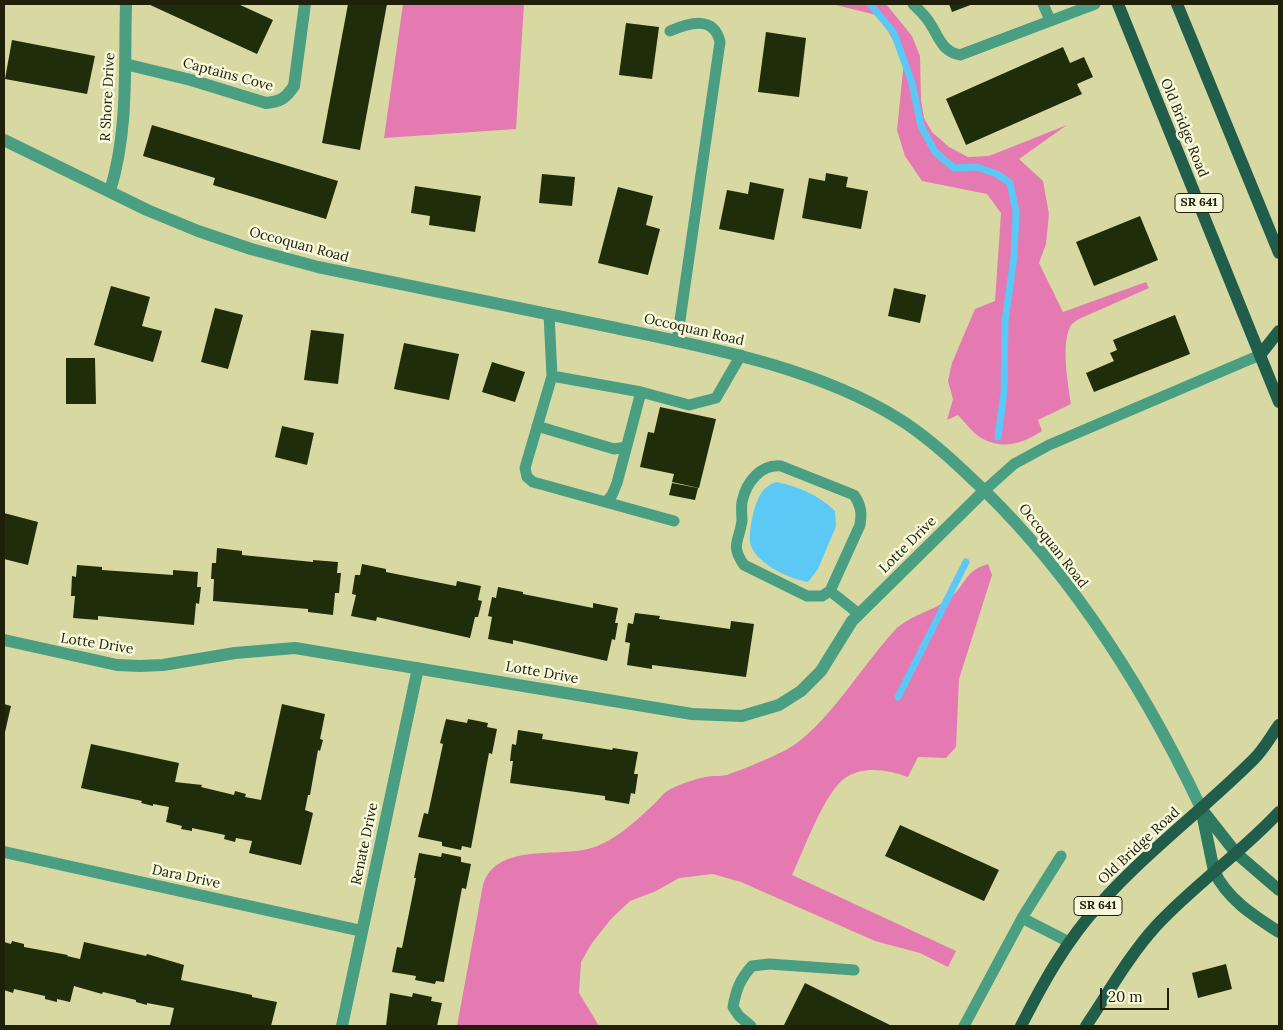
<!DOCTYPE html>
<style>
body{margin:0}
#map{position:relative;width:1283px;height:1030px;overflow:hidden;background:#d8d9a2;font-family:Lora,serif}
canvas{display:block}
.frame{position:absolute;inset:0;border:5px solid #20200a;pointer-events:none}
.scale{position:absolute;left:1100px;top:988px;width:69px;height:22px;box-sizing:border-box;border:2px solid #20200a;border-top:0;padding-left:6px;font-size:15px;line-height:18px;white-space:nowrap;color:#20200a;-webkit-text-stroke:4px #f7f8dc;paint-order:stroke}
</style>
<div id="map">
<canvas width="1283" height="1030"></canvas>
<div class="frame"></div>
<div class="scale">20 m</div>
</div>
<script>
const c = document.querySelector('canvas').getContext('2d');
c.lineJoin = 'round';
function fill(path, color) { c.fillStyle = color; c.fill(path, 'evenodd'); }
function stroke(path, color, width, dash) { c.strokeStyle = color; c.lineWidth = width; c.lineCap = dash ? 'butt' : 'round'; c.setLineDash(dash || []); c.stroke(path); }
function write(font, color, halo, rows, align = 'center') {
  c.font = font + ' Lora,serif'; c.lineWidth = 5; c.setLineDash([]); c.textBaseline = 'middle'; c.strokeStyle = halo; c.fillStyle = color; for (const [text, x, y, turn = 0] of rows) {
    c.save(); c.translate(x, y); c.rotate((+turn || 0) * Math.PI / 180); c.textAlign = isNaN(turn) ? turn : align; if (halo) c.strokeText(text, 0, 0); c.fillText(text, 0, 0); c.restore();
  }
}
fill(new Path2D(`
 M403,4H524L516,129L384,138Z
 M832,4H886L912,36L920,56L921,100L924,118L932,132L949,147L968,157L989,156L1067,125L1019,159L1043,181L1049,214L1046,244L1039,263L1063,312L1146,282L1149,288L1079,319C1076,321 1071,324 1070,327C1061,345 1068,384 1071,404L1038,420L1042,431C1023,443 1005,450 983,439C974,435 965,422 958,415L947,420L953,399L948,381L952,363L975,309L995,301L1001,213L987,194L922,181L905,156L897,130L904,61L880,16Z
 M988,564L992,575L959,679L956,747L946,758L918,757L908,777C889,770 864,765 845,778C824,793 804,850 792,875L956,951L948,967L920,953L875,941L741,882L713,874L679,878L656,891L630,901L611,919L592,943L581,962L579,993L599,1026H457L483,885C495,845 551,856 583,850C609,846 634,823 652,806C658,801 663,793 669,790C679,784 700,777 712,776C717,776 722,776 727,775C746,768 768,759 786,750C825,729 863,664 895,630C910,615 931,612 947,600C966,587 963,571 988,564Z`), '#e579b2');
fill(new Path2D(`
 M776,482C798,486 818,495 835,511L836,526L818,569L808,582C789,579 754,563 750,542C749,531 752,517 755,507C759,495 764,486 776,482Z`), '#5cc8f6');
stroke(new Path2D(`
 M870,4L894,33L912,83L921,126L935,152L954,168L977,167L997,174L1010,183L1016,212L1014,257L1005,321L1004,392L998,437
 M898,697L966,562`), '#5cc8f6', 7);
fill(new Path2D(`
 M148,4H238L273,20L257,54Z
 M348,4H387L360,150L322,143Z
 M949,4H973L952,12Z
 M626,23L659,27L652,79L619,75Z
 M766,32L806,38L799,97L758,92Z
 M12,40L95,56L87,94L5,79Z
 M1063,47L1070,63L1084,57L1093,77L1077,84L1082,94L966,145L946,99Z
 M152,125L338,181L326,219L213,185L215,178L143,156Z
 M826,173L848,177L846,187L868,191L861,229L802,218L809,178L825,181Z
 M542,174L575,177L572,206L539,203Z
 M750,182L784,189L774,240L719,229L727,190L748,194Z
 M415,186L481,196L475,232L429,225L430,216L411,213Z
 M618,187L653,196L646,225L660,229L648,275L598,263Z
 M1140,216L1158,260L1094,286L1076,242Z
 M111,286L150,297L142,326L162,331L153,362L94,345Z
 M894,288L926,295L920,323L888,316Z
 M215,308L243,315L228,369L201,362Z
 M1175,315L1190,354L1094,392L1086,373L1114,361L1110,353L1117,350L1113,340Z
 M311,330L344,334L338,384L304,380Z
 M404,343L459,354L449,400L394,389Z
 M66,358H95L96,404H66Z
 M492,362L525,372L515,402L482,392Z
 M660,407L716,419L699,488L672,482L674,474L640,467L648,432L654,433Z
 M282,426L314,433L307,465L275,457Z
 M672,483L698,488L695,500L669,495Z
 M4,513L38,522L28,565L4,559Z
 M217,548L242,551V555L313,562V560L338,562L337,573H341L339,593H335L333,615L308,612V609L213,601L214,579H211L212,563H216Z
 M362,564L386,569V572L456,586L457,581L481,586L478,600L482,601L478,617H475L470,638L377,617L376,621L351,616L356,595L352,594L355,575H360Z
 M77,565L102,567V570L173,575V570L198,572L197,587H201L199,604L196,603L194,625L98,616V620L73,618L75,596H71L72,576L76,577Z
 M498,587L523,592V594L593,608V603L618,608L615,623H618L615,640L612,639L607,661L513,640V644L488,639L492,617L488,616L492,597L496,598Z
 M635,613L660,616L659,619L730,629L731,621L754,624L746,677L652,665V669L627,665L630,643L625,642L628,623L633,624Z
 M4,704L11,706L5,732H4Z
 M282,704L325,714L320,739L323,740L320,751L318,750L310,795H308L305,810L313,813L301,865L249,853L252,841L236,838L235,842L224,839L225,835L192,828V831L181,829L182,826L166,822L169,807L153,804V806L141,803L142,801L81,788L91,744L179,763L175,782L202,785L201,787L234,795L235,791L246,794L245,797L261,800Z
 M446,719L467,723L468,719L488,723L487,727L497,729L492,754L489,753L471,848L462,846L461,850L442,846V842L418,837L424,813L428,814L443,744L440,743Z
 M518,730L543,734L542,739L612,750L613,748L638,752L634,774H638L635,794L631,793L629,804L605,800V796L510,783L513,761H510L512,744L516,745Z
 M900,825L999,870L984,901L885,856Z
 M419,853L441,857L442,853L461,857V862L471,864L466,889L462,888L444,982L436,981L435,984L415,980L416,976L392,972L397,947L402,948L416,878H414Z
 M12,941L24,944V947L68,955L67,956L80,959L84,942L146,956L147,954L184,965L181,980L252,995V997L277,1002L271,1026H178L170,1025L174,1008L147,1003V1005L136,1002V1000L103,992L102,994L74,986L70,1002L57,999V1002L45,999V996L14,989L13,993L4,990V942L11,944Z
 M1226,964L1232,989L1198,998L1192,973Z
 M805,983L892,1026H787L784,1025Z
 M390,993L412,997L413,993L432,997L431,1001L442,1003L437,1026H386Z`), '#1f2d0b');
stroke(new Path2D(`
 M913,4C919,10 927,17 931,25C940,39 942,51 960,55L1095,4
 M1043,4L1050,20
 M670,31C689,23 714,15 720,42L677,341
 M549,314L552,376L525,468L527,477L533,482L674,521
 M552,376L641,392L689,405L716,398L741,355
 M537,426L614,449L626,447
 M985,490L1014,464L1049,445L1260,355
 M606,502L612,495L617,483L641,392
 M830,591L822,596H807L744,565C730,545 739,542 742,521C742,515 741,508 742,502C746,482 761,464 781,466L854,495C861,505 862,513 860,525L830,591L859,614
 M1022,918L1069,942
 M751,1026L739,1016L733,1007C736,990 740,979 752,966L769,964L854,970
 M964,1026L1022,918L1061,856`), '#4a9e82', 11);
stroke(new Path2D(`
 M125,64L191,80L266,103C280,102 286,98 294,86L305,4
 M110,191C129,129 124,68 126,4
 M4,640L117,665L140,666L163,665L235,653L295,648L692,714L742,716L779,705L801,691L821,671L852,621L985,490
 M4,852L362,931
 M342,1026L418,668`), '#4a9e82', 12);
stroke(new Path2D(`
 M4,140L147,210L198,231L251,249L318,267C416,287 514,307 611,327C706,347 816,367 899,419C925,435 946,454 968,475C1068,567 1143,686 1201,808`), '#4a9e82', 12);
stroke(new Path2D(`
 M1201,808L1214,871C1227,899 1254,916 1279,932
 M1203,811L1236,853L1279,890`), '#2c7960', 12);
stroke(new Path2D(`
 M1118,4L1279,402
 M1177,4L1279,253
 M1260,355L1279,331
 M1021,1026C1043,983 1066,941 1099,905C1146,852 1204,809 1254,759C1264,749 1271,736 1279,725
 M1086,1026C1109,992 1128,957 1156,926C1194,885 1241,853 1279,812`), '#205d4a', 12);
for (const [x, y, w] of [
 [1199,203,48],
 [1098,906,48]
]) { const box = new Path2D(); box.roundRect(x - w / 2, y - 9.5, w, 19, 4); c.fillStyle = '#f7f8dc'; c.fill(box); stroke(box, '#20200a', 1); }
write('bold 12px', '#20200a', null, [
 ["SR 641",1199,203],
 ["SR 641",1098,906]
]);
write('14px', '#20200a', '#f7f8dc', [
 ["Captains Cove",228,75,15],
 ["R Shore Drive",108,97,-87],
 ["Old Bridge Road",1184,128,68],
 ["Occoquan Road",299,245,15],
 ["Occoquan Road",694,330,13],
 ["Lotte Drive",908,545,-45],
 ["Occoquan Road",1053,546,52],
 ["Lotte Drive",97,644,9],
 ["Lotte Drive",542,673,10],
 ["Renate Drive",365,844,-78],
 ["Old Bridge Road",1139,846,-43],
 ["Dara Drive",186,877,12]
]);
</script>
